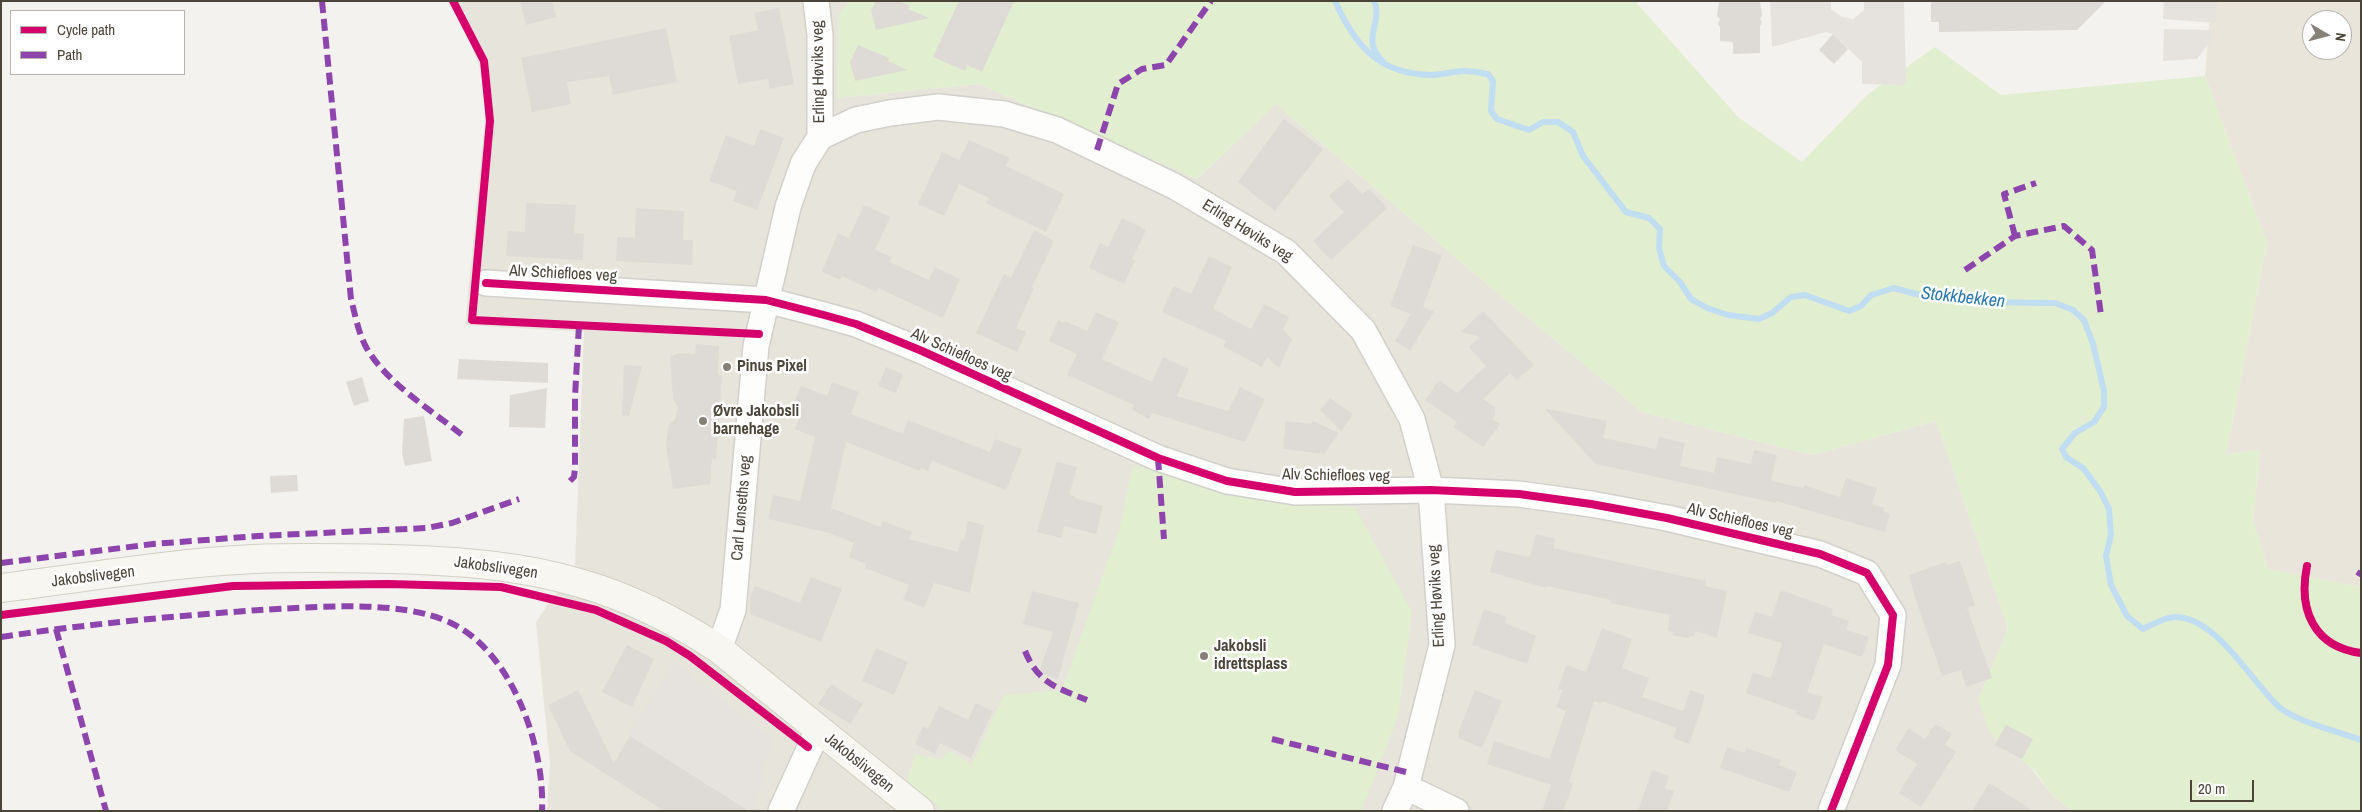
<!DOCTYPE html>
<meta charset="utf-8">
<style>
body{margin:0}
#map{position:relative;width:2362px;height:812px;overflow:hidden;background:#f4f2ee;font-family:"Archivo Narrow",sans-serif}
canvas{display:block}
.frame{position:absolute;inset:0;border:2px solid #4b4439;pointer-events:none}
.legend{position:absolute;left:10px;top:10px;width:175px;height:65px;box-sizing:border-box;background:#fff;border:1px solid #b7b4b0;margin:0;padding:6px 9px;list-style:none;font-size:15px;color:#4b4439}
.legend li{display:flex;align-items:center;gap:10px;height:25px}
.legend b{width:25px;border:1px solid #b7b4b0}
.north{position:absolute;left:2302px;top:10px;width:50px;height:50px;box-sizing:border-box;background:#fff;border:1px solid #b7b4b0;border-radius:50%;rotate:98deg;font-size:14px;font-weight:700;line-height:20px;text-align:center;color:#4b4439}
.north::after{content:'';display:block;margin:auto;width:18px;height:22px;background:#868178;clip-path:polygon(50% 0,100% 100%,50% 72%,0 100%)}
.scale{position:absolute;left:2190px;top:780px;width:64px;height:22px;box-sizing:border-box;border:2px solid #4b4439;border-top:0;padding-left:6px;font-size:15px;line-height:18px;white-space:nowrap;color:#4b4439;-webkit-text-stroke:4px #fff;paint-order:stroke}
</style>
<div id="map">
<canvas width="2362" height="812"></canvas>
<div class="frame"></div>
<ul class="legend">
<li><b style="height:6px;background:#d6006c"></b>Cycle path</li>
<li><b style="height:6px;background:#8e44ad"></b>Path</li>
</ul>
<div class="north">N</div>
<div class="scale">20 m</div>
</div>
<script>
const c = document.querySelector('canvas').getContext('2d');
c.lineJoin = 'round';
function fill(path, color) { c.fillStyle = color; c.fill(path, 'evenodd'); }
function stroke(path, color, width, dash) { c.strokeStyle = color; c.lineWidth = width; c.lineCap = dash ? 'butt' : 'round'; c.setLineDash(dash || []); c.stroke(path); }
function write(font, color, halo, rows, align = 'center') {
  c.font = font + ' "Archivo Narrow",sans-serif'; c.lineWidth = 5; c.setLineDash([]); c.textBaseline = 'middle'; c.strokeStyle = halo; c.fillStyle = color; for (const [text, x, y, turn = 0] of rows) {
    c.save(); c.translate(x, y); c.rotate((+turn || 0) * Math.PI / 180); c.textAlign = isNaN(turn) ? turn : align; if (halo) c.strokeText(text, 0, 0); c.fillText(text, 0, 0); c.restore();
  }
}
fill(new Path2D(`
 M454,1H850L839,15L837,98L979,84L1197,179L1276,104L1482,280L1642,412L1812,455L1936,421L2008,628L1978,700L2052,795L2072,811H547L550,764L536,622L575,565L584,332L465,325L488,88Z`), '#e7e4dc');
fill(new Path2D(`
 M2211,1H2361V587L2268,569L2253,521L2260,450L2226,454L2267,243L2205,76ZM2312,20H2342V50H2312Z`), '#eae5da');
fill(new Path2D(`
 M850,1H1635L1738,117L1802,162L1867,95L1935,47L2001,95L2205,76L2267,243L2226,454L2260,450L2253,521L2268,569L2361,587V811H2072L2052,795L2034,770L1991,735L1978,700L2008,628L1936,421L1812,455L1642,412L1482,280L1276,104L1197,179L979,84L837,98L839,14Z
 M1133,465L1270,501L1355,507L1412,612L1398,717L1361,811H944L907,782L915,754L941,760L949,751L972,764L1004,695L1062,690L1120,527Z`), '#e1eecf');
fill(new Path2D(`
 M1770,1H1831V9L1842,17L1853,19L1864,10V1H1904L1906,85L1862,84V62L1833,34L1826,32L1772,47Z
 M2164,1H2218L2215,23L2163,19Z
 M2164,29L2213,30L2212,39L2197,59L2163,61Z
 M675,662L772,740L754,811L628,733Z`), '#e6e3df');
stroke(new Path2D(`
 M1335,1C1355,46 1379,74 1431,75C1442,75 1454,71 1465,71C1473,71 1481,73 1488,74L1493,81L1491,111L1497,119L1529,130L1543,122H1558L1573,132L1583,156L1626,212L1649,218L1660,229L1659,248L1664,266L1680,282L1691,299L1707,308L1728,315L1759,319L1772,313L1791,297L1805,295L1849,311L1861,306L1871,295L1894,288L1931,298L1971,302L2055,303L2073,310L2084,320L2093,344L2104,391V407L2094,422L2075,433L2062,449L2066,457L2083,468L2100,491L2109,509L2111,535L2106,556L2111,585L2127,616L2143,629C2152,625 2165,617 2175,617C2217,617 2252,683 2279,707C2295,721 2339,732 2361,740
 M1374,1C1382,17 1368,33 1374,49C1376,54 1381,59 1384,63`), '#c0ddf1', 6);
fill(new Path2D(`
 M520,1H552L556,17L526,25Z
 M876,1H899L910,6L908,9L929,18L876,30L871,10Z
 M959,1H1014L982,72L967,65L965,71L933,57Z
 M1719,1H1760L1762,15L1760,19L1762,23L1760,26V53L1733,54V42L1720,41V27L1718,24L1720,19L1717,16Z
 M1931,1H2106L2077,30L1939,32V22H1931Z
 M779,8L794,84L769,89L768,79L738,84L729,36L758,30L754,13Z
 M666,28L677,82L613,95L609,76L567,82L571,104L532,112L521,58Z
 M1833,34L1848,49L1834,64L1819,50Z
 M858,45L889,58L888,61L907,70L855,81L850,62Z
 M1284,119L1323,149L1275,211L1238,182Z
 M760,129L784,138L757,210L733,201L737,191L709,181L726,135L754,146Z
 M969,140L1010,158L1006,166L1064,194L1046,232L986,203L989,198L959,184L944,216L918,204L942,152L959,160Z
 M1348,179L1362,194L1369,189L1387,208L1331,260L1313,241L1344,212L1329,196Z
 M526,203L576,205L574,233L584,234L583,260L506,256L508,231L525,232Z
 M864,205L890,217L875,250L892,257L889,262L929,280L935,267L960,279L943,318L878,288L876,292L842,276L840,280L822,272L838,233L849,238Z
 M636,208L684,211L683,240H693L692,265L616,261L617,237L635,238Z
 M1122,218L1146,230L1132,259L1135,260L1124,284L1089,268L1100,243L1108,247Z
 M1034,230L1054,241L1032,287L1034,288L1016,328L1026,332L1017,352L976,333L1004,274L1011,278Z
 M1413,245L1442,255L1423,307L1434,311L1410,351L1395,341L1411,314L1390,306Z
 M1209,256L1232,267L1213,309L1251,329L1264,304L1289,317L1283,330L1292,339L1279,368L1267,357L1262,367L1223,346L1226,341L1162,312L1174,286L1191,294Z
 M1483,311L1534,365L1517,380L1510,373L1483,399L1495,407V414L1492,419L1500,424L1483,447L1454,427L1457,422L1425,400L1439,380L1457,393L1486,366L1469,347L1480,337L1461,332Z
 M1096,312L1119,322L1102,359L1152,382L1163,357L1189,369L1177,396L1228,411L1240,387L1265,399L1245,442L1152,413L1149,419L1132,410L1134,405L1067,375L1077,354L1049,341L1058,320L1064,323L1065,321L1087,331Z
 M696,344L719,346L718,375H722L716,459L712,458L710,484L673,489L666,446L669,424L675,420L678,407L673,399L670,357L679,353L695,354Z
 M459,359L548,363V383L457,379Z
 M624,365L642,366L629,416L622,415Z
 M886,367L903,374L896,393L878,386Z
 M362,377L369,401L354,406L346,382Z
 M832,382L859,392L851,414L903,434L908,420L990,452L995,439L1022,449L1006,490L932,461L928,471L921,468L920,471L846,442L831,508L881,527L883,521L912,532L909,539L958,552L961,539L964,540L968,521L984,525L970,593L934,583L924,608L903,599L909,585L865,568L866,564L849,557L854,543L829,533L768,519L773,495L800,501L815,437L795,429L800,416L790,412L801,386L827,396Z
 M547,388L545,428L509,427L510,395Z
 M1330,398L1353,414L1341,431L1320,410Z
 M1544,408L1607,421L1603,438L1656,449L1659,437L1685,443L1680,466L1714,473L1717,457L1751,464L1754,450L1777,455L1771,481L1803,488L1804,485L1840,497L1846,478L1877,488L1872,504L1884,508L1883,511L1890,514L1885,532L1776,501V503L1596,464Z
 M424,416L432,461L405,466L402,453L404,419Z
 M1286,421L1311,424L1313,421L1339,433L1324,454L1283,449Z
 M1057,462L1077,467L1069,495L1075,496V498L1103,506L1096,534L1064,526L1061,538L1037,532Z
 M297,475L298,491L271,493L270,476Z
 M1536,534L1556,539L1553,548L1706,581L1705,586L1727,591L1717,638L1695,631L1694,637L1690,636L1689,638L1672,635L1673,632L1668,631L1670,615L1610,603L1611,600L1547,586L1546,588L1490,572L1496,550L1530,557Z
 M1960,561L1975,605L1967,608L1992,678L1966,687L1961,670L1942,676L1914,594L1909,575L1946,562L1947,565Z
 M811,577L842,589L821,642L750,614V598L755,586L800,603Z
 M1032,591L1079,603L1058,679L1039,672L1053,632L1023,624Z
 M1784,591L1833,609L1831,615L1849,621L1846,630L1869,637L1862,657L1824,644L1807,692L1823,697L1814,721L1796,714L1797,711L1746,693L1753,672L1771,678L1782,643L1748,633L1755,612L1772,617L1780,592Z
 M1484,609L1507,617L1505,623L1536,636L1527,664L1472,645Z
 M1602,628L1632,639L1622,668L1649,678L1642,697L1683,711L1690,690L1705,695L1702,707L1689,744L1673,738L1677,728L1602,701L1601,704L1594,701L1569,782L1573,784L1563,811H1542L1551,785L1487,764L1494,741L1549,759L1566,711L1556,707L1563,690L1558,689L1566,665L1586,672Z
 M627,645L654,659L632,707L602,692Z
 M876,648L908,662L894,695L862,681Z
 M831,684L863,704L850,724L818,704Z
 M578,690L614,763L630,736L749,811H664L570,751L548,705Z
 M1475,690L1502,701L1482,748L1458,738L1459,734L1458,733Z
 M976,703L993,711L971,758L940,743L935,754L915,744L923,726L928,729L939,706L968,720Z
 M1935,724L1952,734L1945,745L1956,752L1921,807L1899,793L1917,764L1895,750L1909,728L1925,739Z
 M2006,725L2033,739L2022,759L1995,745Z
 M1727,747L1745,753L1746,748L1781,760L1779,765L1797,772L1789,792L1720,768Z
 M1652,770L1669,776L1665,788L1674,791L1667,811H1638Z
 M1989,783L2034,811H1972Z`), '#dedbd6');
const street = new Path2D(`
 M816,1L820,35V137
 M820,137L856,120L890,113L938,107L1004,114L1057,130L1174,186L1286,252L1363,330L1412,419L1431,490L1442,645L1406,787L1395,811
 M486,283L766,300L824,315L856,324L922,351L1158,458L1227,481L1295,492L1431,490L1519,494L1591,504L1667,518L1820,554L1867,573L1893,615L1888,665L1831,811
 M719,649L733,610L756,346L788,207L803,164L820,137
 M1406,787L1456,811
 M781,811L818,730`);
const secondary = new Path2D(`
 M1,588C85,578 169,563 253,559C299,557 346,558 392,559C456,561 522,565 583,584C631,598 676,621 719,649L920,811`);
stroke(street, '#d2d0cb', 28);
stroke(secondary, '#d3cfc5', 30);
stroke(street, '#fdfdfc', 25);
stroke(secondary, '#f7f6f1', 28);
stroke(new Path2D(`
 M322,1L351,299C355,314 358,332 366,347C386,383 434,412 466,438
 M1097,150L1118,84L1142,69L1166,65L1211,1
 M2015,236L2004,194L2036,183
 M1965,270L2015,236L2064,226L2092,250L2101,315
 M1158,458L1164,539
 M570,481L574,477L575,468V397L579,325
 M1,563L153,544L258,536L427,528L452,523L519,499
 M2358,576L2361,571
 M56,629L106,811
 M1,637C87,624 174,616 260,610C315,607 401,599 451,623C512,652 545,746 542,811
 M1025,651C1038,683 1057,688 1087,700
 M1272,739L1410,773`), '#8e44ad', 6, [12, 6]);
stroke(new Path2D(`
 M453,1L484,61L490,121L472,320L759,334
 M486,283L766,300L824,315L856,324L922,351L1158,458L1227,481L1295,492L1431,490L1519,494L1591,504L1667,518L1820,554L1867,573L1893,615L1888,665L1831,811
 M2307,566C2298,610 2314,647 2361,653
 M1,615L233,586L388,584L501,587L596,610L666,641L690,656L808,747`), '#d6006c', 8);
for (const [x, y, r, color] of [
 [727,367,5,"#868178"],
 [703,421,5,"#868178"],
 [1204,656,5,"#868178"]
]) { const dot = new Path2D(); dot.arc(x, y, r, 0, 2 * Math.PI); c.fillStyle = color; c.fill(dot); stroke(dot, '#fff', 2); }
write('16px', '#4b4439', '#fff', [
 ["Erling Høviks veg",819,72,-91],
 ["Erling Høviks veg",1247,231,32],
 ["Alv Schiefloes veg",563,274,3],
 ["Alv Schiefloes veg",961,355,24],
 ["Alv Schiefloes veg",1336,476,1],
 ["Carl Lønseths veg",742,508,-85],
 ["Alv Schiefloes veg",1740,521,13],
 ["Jakobslivegen",496,568,8],
 ["Jakobslivegen",93,577,-7],
 ["Erling Høviks veg",1437,596,-93],
 ["Jakobslivegen",859,763,39]
]);
write('bold 16px', '#4b4439', '#fff', [
 ["Pinus Pixel",737,367],
 ["Øvre Jakobsli",713,412],
 ["barnehage",713,430],
 ["Jakobsli",1214,647],
 ["idrettsplass",1214,665]
], 'left');
write('italic 18px', '#2e7ab2', '#fff', [
 ["Stokkbekken",1963,298,6]
]);
</script>
